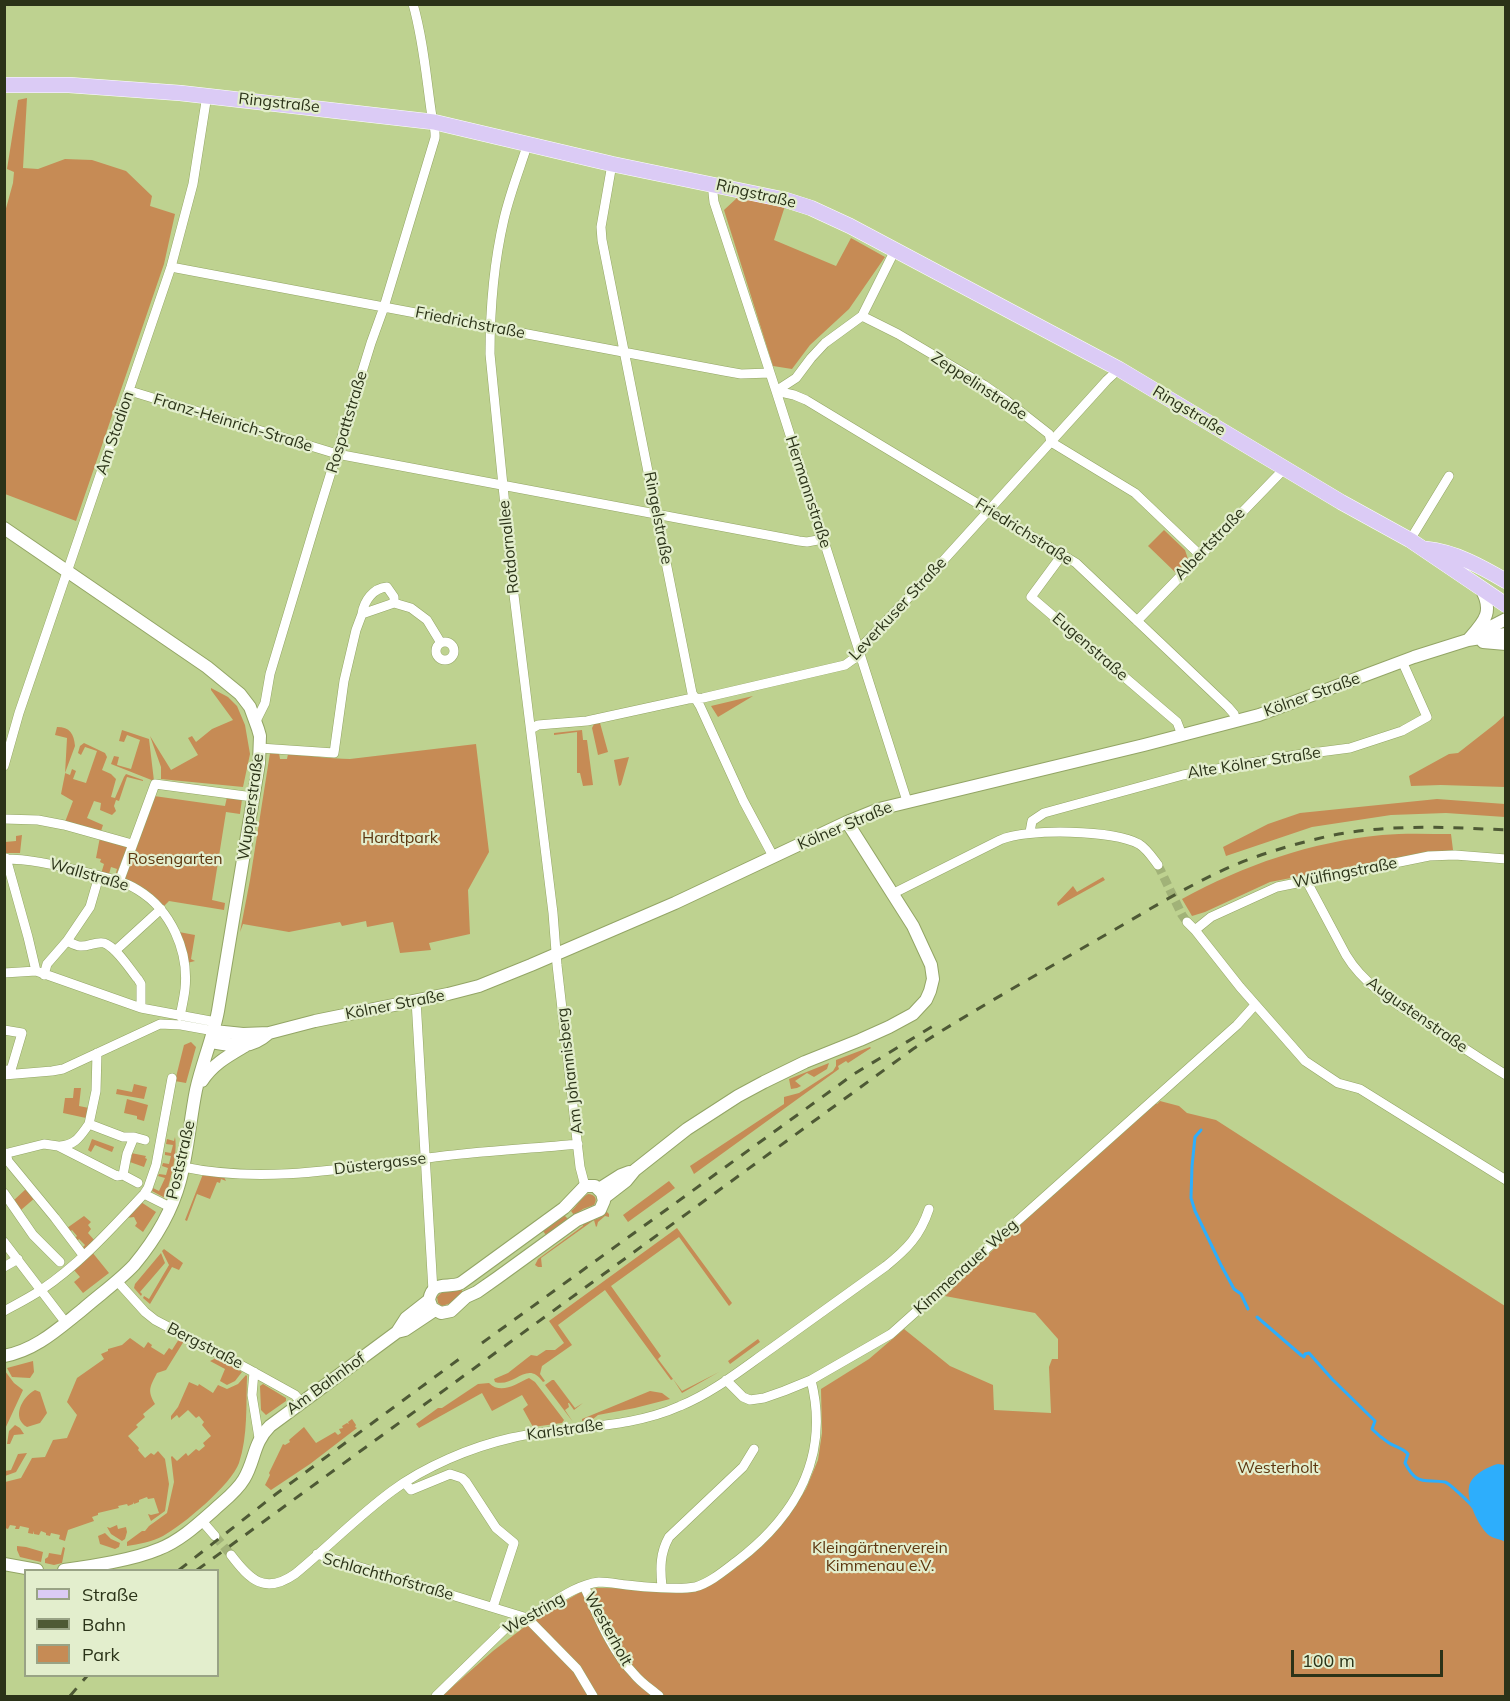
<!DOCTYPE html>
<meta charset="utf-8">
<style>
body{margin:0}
#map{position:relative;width:1510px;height:1701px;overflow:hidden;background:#bed290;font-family:Mulish,sans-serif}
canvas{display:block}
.frame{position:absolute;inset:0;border:6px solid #2b3318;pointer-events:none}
.legend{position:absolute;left:24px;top:1569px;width:195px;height:108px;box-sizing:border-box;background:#e3eecd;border:2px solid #99a385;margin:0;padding:8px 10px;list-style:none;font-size:18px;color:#2b3318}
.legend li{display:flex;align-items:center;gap:12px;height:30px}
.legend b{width:30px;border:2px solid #99a385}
.scale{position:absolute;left:1291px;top:1650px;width:152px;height:27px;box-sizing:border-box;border:3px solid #2b3318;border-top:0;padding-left:8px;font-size:18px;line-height:21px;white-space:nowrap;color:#2b3318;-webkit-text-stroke:4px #e3eecd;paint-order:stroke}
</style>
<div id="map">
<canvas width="1510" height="1701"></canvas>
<div class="frame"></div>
<ul class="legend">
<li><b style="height:8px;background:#dbcbf5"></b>Straße</li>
<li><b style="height:8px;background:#4e5935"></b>Bahn</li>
<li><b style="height:16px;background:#c68b55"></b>Park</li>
</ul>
<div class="scale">100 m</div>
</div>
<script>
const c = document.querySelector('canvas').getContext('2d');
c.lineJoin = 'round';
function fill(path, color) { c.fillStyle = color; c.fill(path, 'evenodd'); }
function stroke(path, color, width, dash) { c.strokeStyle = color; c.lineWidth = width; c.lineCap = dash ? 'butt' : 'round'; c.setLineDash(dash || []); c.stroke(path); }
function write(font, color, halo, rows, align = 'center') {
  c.font = font + ' Mulish,sans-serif'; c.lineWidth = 4.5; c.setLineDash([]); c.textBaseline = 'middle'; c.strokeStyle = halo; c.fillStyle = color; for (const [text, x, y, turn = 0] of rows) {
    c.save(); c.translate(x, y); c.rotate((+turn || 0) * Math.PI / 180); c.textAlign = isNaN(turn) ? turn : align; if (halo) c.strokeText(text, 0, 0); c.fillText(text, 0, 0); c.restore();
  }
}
fill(new Path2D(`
 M27,98L23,168L38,169L65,159L92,160L126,171L152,196L150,206L175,214L164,264L76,521L5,494V212L13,183L14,172L7,169L18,100Z
 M738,197L785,206L774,240L836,266L851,238L885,257L849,309L810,345L792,369L773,366L724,210Z
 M1164,530L1185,550L1188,559L1176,573L1148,546Z
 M211,688L228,697L237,706L245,725L250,754L243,787L161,779V767L150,736L171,770L198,755L188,738L192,736L196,742L212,729L233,720L211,690Z
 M753,696L718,717L711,706Z
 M1505,715V787L1441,785L1411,786L1409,776L1449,754L1458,753L1495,724Z
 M600,723L608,752L598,755L592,728L594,724Z
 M57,727C70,727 74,734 75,746L65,773L70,775L72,769L76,771L73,779L86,783L97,751L85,747L81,755L78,753L80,746L84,743L105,753L107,757L102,770L111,774L116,779L111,797L115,798L124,777L126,774L143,780V781L127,777L119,801L116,800L114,806L116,811L112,815L100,810L101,803L94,801L87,818L103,825L100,834L65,822L73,801L61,794L65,774L67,738L55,735Z
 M122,730L149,739L154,781L111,764L114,756L119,757L117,765L131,769L140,740L127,735L124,742L119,741Z
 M582,730L583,740H587L593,785L583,786L580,773H577V732L554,735V733Z
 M476,744L489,852L468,890L470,934L429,943L431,950L400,953L393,922L367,927L366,921L342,926L340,922L289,932L243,924L240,932L250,880L270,753H279L280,759H287L288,754C309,755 329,759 350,759Z
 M629,757L621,785L619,786L614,760Z
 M154,796L225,806L227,797L242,799L240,814L226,812L212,900L225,903L224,910L169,901L163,907L123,881Z
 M1437,799L1505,804V817L1446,813L1391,815L1312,827L1226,856L1223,847L1268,824L1300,813Z
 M1451,834L1453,850L1374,862L1270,882L1205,912L1192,916L1182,899C1244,865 1311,842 1382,835C1404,833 1428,834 1451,834Z
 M22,835L20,853H5V842L16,841V836Z
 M100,837L128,846L117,873H116L117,869L111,867L109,874H101L104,864L100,862L101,859L96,858Z
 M1103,877L1105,880L1058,906L1057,903L1073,886L1077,892Z
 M179,932L195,935L191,959L195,961L187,963Z
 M191,1042L196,1047L186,1083L175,1081L184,1045Z
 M870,1047L871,1048L848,1063L846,1061L838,1066L839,1069L694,1174L690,1166L784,1104V1097L799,1093L833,1071L836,1066V1060Z
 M829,1063L827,1069L814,1077L807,1073L795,1081L801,1086L797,1088L791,1089L789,1079Z
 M134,1084L147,1087L144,1099L116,1094L117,1089L132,1092Z
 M74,1088H81L79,1106L89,1108L86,1118L63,1113L65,1098H73Z
 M127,1099L148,1105L144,1121L137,1119V1116L124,1113Z
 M1160,1101L1179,1106L1187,1113L1216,1120L1505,1306V1696H442L493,1651L536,1618L579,1593L597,1588L697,1589L744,1560L784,1522L806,1489L818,1460L822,1433L821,1389L869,1359L904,1329L950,1366L993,1385L994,1410L1051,1413L1049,1367L1052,1359H1058V1339L1035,1313L945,1296L1042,1203L1153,1103L1157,1104Z
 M175,1137C178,1154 170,1181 165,1198L152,1191L153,1188L159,1191L165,1178L158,1176L159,1174L166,1175L168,1168L162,1166L163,1163L169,1164L171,1156L165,1155V1152L171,1153L173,1145L166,1144L167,1139L174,1141Z
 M92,1139L114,1147L112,1152L95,1145L91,1152L88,1150Z
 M131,1153L146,1156L145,1158L147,1159L144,1167L130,1162L132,1156L130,1155Z
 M203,1174L224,1177L226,1181L221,1179L220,1183L217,1182L210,1199L197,1194L187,1221L185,1220Z
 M669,1181L675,1188L628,1222L623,1215Z
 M27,1188L36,1197L21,1210L13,1201Z
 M588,1194C595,1194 598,1199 594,1205L583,1209L574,1215L571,1211C577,1206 582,1197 588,1194Z
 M141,1202L156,1212L143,1232L135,1226L137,1223L134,1217L126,1218Z
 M606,1211L609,1214V1217L605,1216L598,1222L597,1226L596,1227L594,1220L541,1258L542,1267H538L535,1265L538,1259L583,1226V1224L599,1218Z
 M564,1215L568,1219L546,1235L543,1231Z
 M84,1216L91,1222L88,1225L91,1229L88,1233L95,1241L85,1251L83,1247L85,1245L79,1239L77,1241L75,1238L77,1236L72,1230L70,1232L67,1228Z
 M677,1228L732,1303L729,1306L679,1237L611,1286L661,1356L658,1359L682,1391L719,1372L682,1393L673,1379L671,1380L605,1290L558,1325L572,1345L542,1366L540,1374L545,1381L543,1382C527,1359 515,1388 495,1382L494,1379L508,1373L531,1355L537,1356L546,1350H555L564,1343L549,1321Z
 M164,1249L183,1263L179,1270L172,1267L150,1304L143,1298L144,1296L149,1299L169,1265L162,1251Z
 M92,1252L109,1273L83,1293L74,1282L80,1277L74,1270Z
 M161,1253L165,1263L140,1292L142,1294L141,1296L134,1288L135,1284Z
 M461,1289L464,1294L451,1303L442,1306L438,1303L437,1297L441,1293Z
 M130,1338L144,1348L148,1342L152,1345L151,1347L164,1355L169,1348L172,1350L179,1339L184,1341L166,1370L157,1373C150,1387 147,1390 155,1404L143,1414L145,1417L136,1425L138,1427L128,1436L139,1448L138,1450L145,1458L151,1453L154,1455L158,1451L165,1459L169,1484L165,1511L151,1521L148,1514L151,1515L159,1513L154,1498L148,1499L147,1497L139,1500V1502L134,1504L133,1502V1504L128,1506L127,1504L118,1506L119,1508L98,1513V1515L92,1517L94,1521L68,1530L65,1541L59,1539L60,1535L51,1533L50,1536L46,1535V1533L41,1531L39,1535L34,1534V1531L33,1534L28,1533L29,1528L20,1526L19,1529H15L16,1526L10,1525L8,1529L5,1528V1482L21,1478L32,1458L45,1457L53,1440L67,1438L77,1415L67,1402L77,1378L104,1359L101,1354L108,1351V1349L122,1345Z
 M758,1339L760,1342L730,1364L728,1361Z
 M216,1358L242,1372L235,1381L227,1385L220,1381L225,1369L210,1361Z
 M33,1361L34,1372L30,1378L12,1377L7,1368Z
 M5,1371L14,1383L23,1390L5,1429Z
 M246,1375L247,1376C246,1404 248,1436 239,1463C231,1485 183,1525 163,1536C152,1542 139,1544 127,1546V1542L142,1531H145L149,1526L167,1513L174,1482L171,1457L172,1456L177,1461L186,1453L188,1456L196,1449L199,1451L205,1446L203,1443L211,1436L202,1425L204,1422L199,1416L196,1418L188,1410L179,1418L177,1415L171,1420V1416L178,1407L189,1382L198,1386L199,1384L213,1393L218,1385L227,1389L238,1384Z
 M529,1378L535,1382L564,1420L562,1423L533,1427L523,1409L528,1405L522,1395L492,1411L482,1393L419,1428L416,1424L438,1408H442L478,1384L489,1383C501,1395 516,1384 529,1378Z
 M552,1380H554L575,1408L583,1403L574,1410L569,1403H568L569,1407L565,1410L573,1422L545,1385Z
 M263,1384L286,1398V1401L266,1415L261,1410L260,1386Z
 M35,1390L40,1392L47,1413L40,1423L27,1427C11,1418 22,1397 35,1390Z
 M650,1391L662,1393L670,1399L635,1408L598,1415L593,1419L582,1421V1419Z
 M352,1419L356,1425L355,1427L357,1428L310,1464L271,1490L265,1485L270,1475L269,1473L283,1444L285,1445L290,1442L289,1440L304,1427L316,1443L335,1432L338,1435L341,1433L339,1429L343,1428L342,1426L347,1423L349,1424L348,1422Z
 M15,1425L20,1428L24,1434L14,1435L10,1444H7L9,1431Z
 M27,1453L16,1472L5,1476V1471L11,1470L18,1454Z
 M117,1525L118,1529L126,1527L127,1532L125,1539L122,1541L111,1534L107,1527L110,1528Z
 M105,1533L111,1539L120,1543L119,1547L115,1549L100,1544L98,1536Z
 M17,1546L26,1547L43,1552L41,1562L20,1557L17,1550Z
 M63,1547L65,1548L62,1563L54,1565L45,1563V1559L48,1557L49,1553L61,1555Z`), '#c68b55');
fill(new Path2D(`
 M1498,1464L1505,1465V1542C1501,1539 1496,1539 1492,1537C1480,1532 1466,1499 1469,1487C1471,1475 1487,1467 1498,1464Z`), '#2daefc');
stroke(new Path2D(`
 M1201,1130L1195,1137L1192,1166L1191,1198L1195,1211L1221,1265L1234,1289L1241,1294L1248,1309
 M1257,1317L1301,1355L1304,1357L1305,1354L1309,1353L1332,1379L1375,1421L1372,1429C1377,1434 1383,1439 1389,1443C1395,1447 1403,1448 1408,1454L1405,1463C1417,1486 1423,1479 1445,1482C1449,1483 1470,1503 1473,1507`), '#2daefc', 3);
stroke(new Path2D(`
 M1158,865L1182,915L1187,922
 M215,1536L231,1555`), '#a1b278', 9, [9, 4.5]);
const minor = new Path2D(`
 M528,143C520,168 510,193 504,219C494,262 490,309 490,354L513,587L553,913L557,965L580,1167L585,1186
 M612,164L601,227L602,240L692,693L700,706L743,800L773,856
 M712,184L714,202L776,391L907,801
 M171,267L724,371L741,374L770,373
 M862,316L898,334L984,385L1007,401L1049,434L1051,442L1135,493L1200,555
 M130,391L337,454L799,541L807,542L823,539
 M776,391L794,395L806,400L1076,563L1228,707L1234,714L1236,721
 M776,391L796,378L811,358L825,343L862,316L895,250
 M1410,540L1449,476
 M1062,555L1031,597L1177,722L1182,735
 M362,614C364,601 373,588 387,587L394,597V603
 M1137,621L1285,468
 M436 651a9 9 0 1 1 18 0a9 9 0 1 1-18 0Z
 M256,721L265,703L270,674L319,511L371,343L384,307L435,138C436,128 432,120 431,110C426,75 423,39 413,4
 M531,729L538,725L587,721L688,699L703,698L845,665L859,655L864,644L932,573L1107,380L1119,369
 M260,748L334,753L344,681L356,630L362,614L394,603L411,608L427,620L441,643
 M4,766L19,713L171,267L193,184L207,95
 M4,819L38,820L64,825L132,844
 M1030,832L1032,821L1044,813L1183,775L1296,755L1350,748L1402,731L1427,717L1402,661
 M6,858L28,937L36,971
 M4,859C31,859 55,865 81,871C100,876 122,880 138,890C171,910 189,951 185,989C184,998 182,1007 180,1016
 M1306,880L1346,955C1365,987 1400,1006 1431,1026C1456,1043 1480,1059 1506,1075
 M119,882L155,784L253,797
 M892,894L1000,840C1027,828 1114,830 1139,844C1147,849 1152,857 1158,865
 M1187,922L1195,930L1240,987L1305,1061L1338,1083L1360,1089L1506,1180
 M1195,930L1211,917L1277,887L1429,856L1455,855L1506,859
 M67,941L90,907L99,876
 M115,951L161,909
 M4,973L36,971L141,1008L216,1022
 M44,975L47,964L67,941C71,943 76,946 80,946C88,947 96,941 104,943C116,947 129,968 137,978
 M138,979L141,984V1008
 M416,1000L433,1291
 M4,1030L22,1033L11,1070H4
 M4,1075L52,1071L63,1069L160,1024L181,1025L214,1031
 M89,1124L96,1091L97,1053
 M89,1124L123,1137H134L145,1140
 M60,1146C76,1145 80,1136 89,1124
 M6,1153L8,1161L55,1218L83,1255
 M4,1154L44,1144L58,1146L117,1176L123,1175L138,1183
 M183,1167C263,1184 348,1168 428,1158C478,1151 528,1149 578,1144
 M123,1175L127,1154L134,1137
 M4,1193L33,1235L60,1262
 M144,1194L170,1207
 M4,1242L66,1323
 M4,1267L18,1259
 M117,1281L145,1312L155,1320L248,1369L295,1395L301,1402
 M4,1311C17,1304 29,1298 41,1290C80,1264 112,1228 144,1194L148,1188L156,1165L172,1078
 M254,1372L252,1395L259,1438
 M726,1380L743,1397L750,1400L764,1398L784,1391L811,1380L891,1334L1237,1025L1255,1005
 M405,1483L411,1490L450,1474L462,1478L466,1482L496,1528L514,1543L493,1607
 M202,1521L215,1536
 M317,1554L527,1618L577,1669L593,1696
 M231,1555C250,1580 265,1595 295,1574C328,1547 358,1516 392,1491C424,1467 471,1447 511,1438C567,1425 627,1430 680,1406C714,1392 742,1369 772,1348C810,1321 848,1293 886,1266C907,1249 920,1236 929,1209
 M584,1586C598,1616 611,1650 634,1674C641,1683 651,1689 659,1696
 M662,1587C660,1568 660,1553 669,1537L743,1467L754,1449
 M436,1696L510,1624C516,1620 524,1620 530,1616C552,1604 574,1585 599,1582C608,1582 618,1584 627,1585C643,1587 679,1590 695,1587C710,1583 725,1570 737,1561C797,1515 830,1455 811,1380`);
const tertiary = new Path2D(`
 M4,528L207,667L240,694L250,707L258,729L260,736L259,763L218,1011C213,1038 202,1063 196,1090C190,1120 188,1151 180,1181C172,1211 154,1241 134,1265C119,1281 99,1295 82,1310C58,1329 36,1350 4,1356
 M1479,633L1506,619
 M1468,640C1484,622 1495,612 1480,587
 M1483,642L1506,644
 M214,1031L243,1034L269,1033L315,1021L448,994L479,986L531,965L675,903L847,822L879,809L1144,745L1259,715L1414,657L1468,640L1506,634
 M211,1042C235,1046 250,1050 269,1033
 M202,1081C213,1064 228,1056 245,1046
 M585,1186H595L602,1193L604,1201L600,1210L577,1220L497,1278L477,1292L466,1297L451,1311L441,1313L432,1308L429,1300C433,1279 448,1289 461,1283L564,1208Z
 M599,1189L621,1175L629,1172
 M604,1198L626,1181L635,1170L687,1129L738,1096L764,1082L805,1062L860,1040L889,1027L913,1014L926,1000L930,991L933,979L931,965L913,926L847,822
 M397,1332L406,1318L429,1300
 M4,1564L37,1570
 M64,1570C92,1566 133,1560 159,1549C180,1541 198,1524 215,1509C225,1500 237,1491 244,1479C255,1461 253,1443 270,1426L397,1332L405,1330L435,1310`);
const primary = new Path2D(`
 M4,85H69L180,93L434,122L612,164L786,200L811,208L850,226L1119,369L1341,502L1410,540L1506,605
 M1426,549C1455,552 1480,566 1506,581`);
stroke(minor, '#93a565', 10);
stroke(tertiary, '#93a565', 14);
stroke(primary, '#fff', 16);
stroke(minor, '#fff', 9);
stroke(tertiary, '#fff', 12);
stroke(primary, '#dbcbf5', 15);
stroke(new Path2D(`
 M482,1343L854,1074L938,1023
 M179,1570L276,1494L466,1354
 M197,1570L913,1049C972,1011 1033,977 1093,942C1141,915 1187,885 1237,864C1267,852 1298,843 1329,836C1387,824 1446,827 1506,830
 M70,1696L87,1676`), '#4e5935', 3, [10, 10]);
write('16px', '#2b3318', '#e3eecd', [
 ["Ringstraße",279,103,6],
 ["Ringstraße",756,194,13],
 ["Friedrichstraße",470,323,11],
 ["Zeppelinstraße",979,386,33],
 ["Ringstraße",1189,411,31],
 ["Rospattstraße",347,422,-73],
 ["Franz-Heinrich-Straße",233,423,17],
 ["Am Stadion",115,433,-71],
 ["Hermannstraße",808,492,72],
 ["Ringelstraße",658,518,79],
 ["Friedrichstraße",1024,532,32],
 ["Albertstraße",1210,544,-46],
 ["Rotdornallee",509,547,-96],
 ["Leverkuser Straße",898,609,-47],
 ["Eugenstraße",1090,647,41],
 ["Kölner Straße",1312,695,-20],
 ["Alte Kölner Straße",1254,763,-9],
 ["Wupperstraße",251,807,-82],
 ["Kölner Straße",845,826,-23],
 ["Wülfingstraße",1345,873,-11],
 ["Wallstraße",89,875,16],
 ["Kölner Straße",395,1005,-11],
 ["Augustenstraße",1417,1015,35],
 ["Am Johannisberg",570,1071,-97],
 ["Poststraße",181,1160,-77],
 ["Düstergasse",380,1164,-7],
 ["Kimmenauer Weg",966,1267,-42],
 ["Bergstraße",205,1346,27],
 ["Am Bahnhof",326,1384,-36],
 ["Karlstraße",565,1430,-8],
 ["Schlachthofstraße",388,1577,16],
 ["Westring",534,1614,-30],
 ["Westerholt",608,1629,61]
]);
write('16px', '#5c360f', '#e3eecd', [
 ["Hardtpark",400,838],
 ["Rosengarten",175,859],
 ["Westerholt",1278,1468],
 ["Kleingärtnerverein",880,1548],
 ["Kimmenau e.V.",880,1566]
]);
</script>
